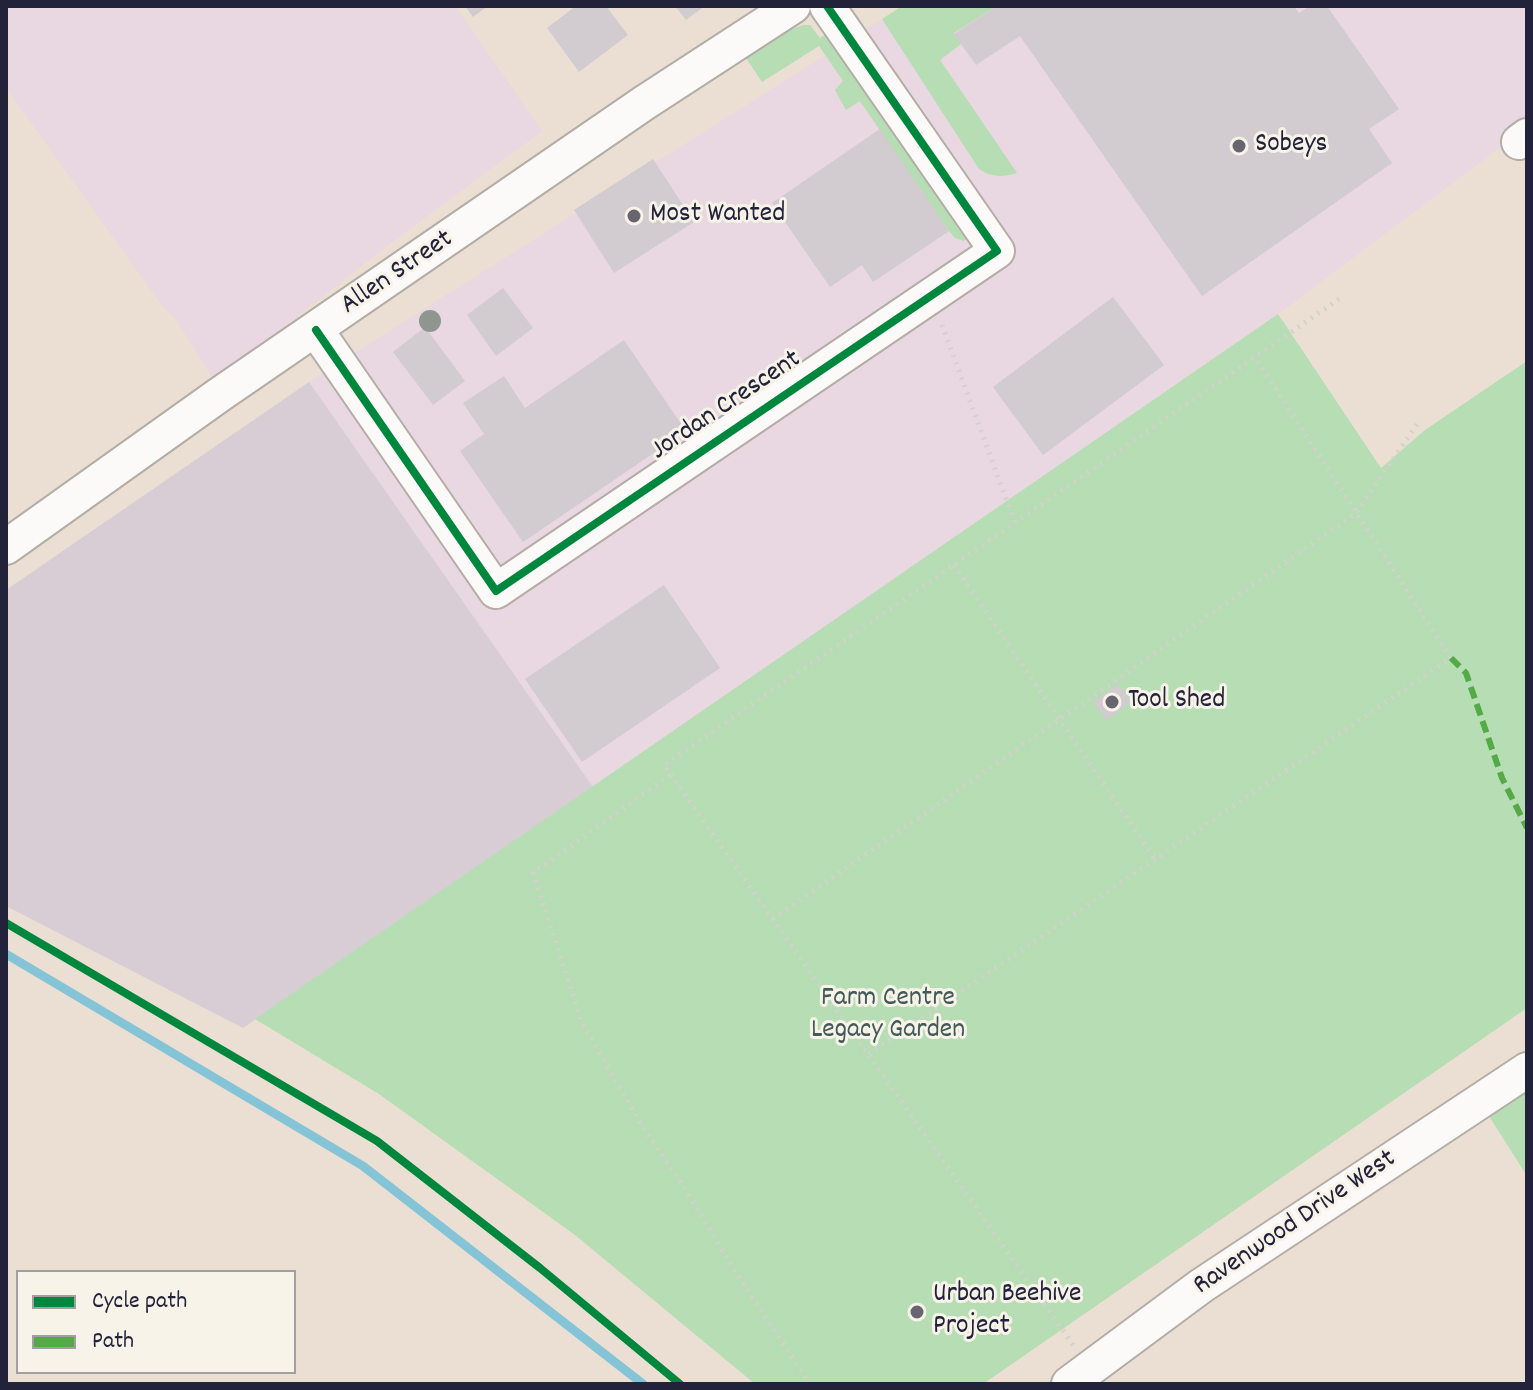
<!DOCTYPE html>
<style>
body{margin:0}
#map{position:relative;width:1533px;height:1390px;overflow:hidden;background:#eadfd2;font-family:Dekko,sans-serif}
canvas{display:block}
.frame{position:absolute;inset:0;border:8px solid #22223b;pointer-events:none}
.legend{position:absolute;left:16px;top:1270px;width:280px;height:104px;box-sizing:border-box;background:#f7f3e8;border:2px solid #a29fa3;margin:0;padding:10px 14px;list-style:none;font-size:24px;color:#22223b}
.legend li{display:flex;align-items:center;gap:16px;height:40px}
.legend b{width:40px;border:2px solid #a29fa3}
</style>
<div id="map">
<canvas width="1533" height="1390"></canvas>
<div class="frame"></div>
<ul class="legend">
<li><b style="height:10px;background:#00873e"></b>Cycle path</li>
<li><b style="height:10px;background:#53aa46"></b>Path</li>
</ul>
</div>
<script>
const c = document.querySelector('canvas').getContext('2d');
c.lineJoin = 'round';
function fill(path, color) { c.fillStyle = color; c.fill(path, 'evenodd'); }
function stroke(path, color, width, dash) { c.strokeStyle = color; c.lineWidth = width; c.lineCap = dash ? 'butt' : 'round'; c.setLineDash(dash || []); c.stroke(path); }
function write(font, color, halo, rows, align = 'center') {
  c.font = font + ' Dekko,sans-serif'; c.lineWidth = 6; c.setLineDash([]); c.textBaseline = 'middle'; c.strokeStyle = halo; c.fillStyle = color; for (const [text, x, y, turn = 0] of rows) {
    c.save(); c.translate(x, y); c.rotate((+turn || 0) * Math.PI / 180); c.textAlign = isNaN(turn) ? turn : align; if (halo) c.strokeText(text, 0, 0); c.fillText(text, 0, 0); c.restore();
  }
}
fill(new Path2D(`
 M6,6H455L542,131L388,245L215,381L175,318L162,305L6,88Z
 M903,6H1527V127L1278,314L593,787L309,382Z`), '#e9d7e1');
fill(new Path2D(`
 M309,382L593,787L243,1028L6,906V590Z`), '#d8cdd5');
fill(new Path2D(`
 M902,6H997L954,33L961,44L940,60L1017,173C1002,177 993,178 979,169L882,19Z
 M803,25H810L820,38L825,35L837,41L968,238L964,241L955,238L949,231L860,101L846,110L835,90L843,81L819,46L762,82L746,58L786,31Z
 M1278,314L1381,468L1425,430L1527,361V1008L983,1384H755L575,1235L379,1094L255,1019Z
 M1527,1087V1176L1489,1116Z`), '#b6ddb4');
stroke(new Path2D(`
 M6,954L363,1166L643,1384`), '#84c4d6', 9);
fill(new Path2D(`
 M465,6H488L473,17Z
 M576,6H606L628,35L579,72L547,28Z
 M675,6H705L686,20Z
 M997,6H1294L1299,13L1310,6H1327L1399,109L1369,129L1392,163L1202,296L1020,36L976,65L954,34Z
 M880,129L949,231L873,282L862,265L830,287L772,203Z
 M653,159L694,222L614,273L574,210Z
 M503,288L533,328L496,356L467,315Z
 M1113,297L1164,365L1043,455L993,387Z
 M425,327L465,381L433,405L393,352Z
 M624,340L686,431L523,542L460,451L484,434L463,403L504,376L525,408Z
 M664,585L720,668L582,762L525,679Z
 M1118,684L1131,702L1107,720L1093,702Z`), '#d2cbd0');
const minor = new Path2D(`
 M1519,142L1527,136
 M316,330L496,591L997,251L827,6
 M6,547L219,395L644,103L793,6
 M1069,1384L1201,1286L1527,1070`);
stroke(minor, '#b4ada7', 38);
stroke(new Path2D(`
 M942,325L1015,523
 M954,565L1155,859
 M670,775L533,873L582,1023L642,1126L684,1187L731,1265L810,1384
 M773,919L1356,513L1420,420
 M869,1054L1451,658L1255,357
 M1073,1345L664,765L1339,299`), '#d4d1cf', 5, [2, 6]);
stroke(minor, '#fcfaf8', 34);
stroke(new Path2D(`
 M1451,658L1466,673L1502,778L1527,828`), '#53aa46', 6, [12, 6]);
stroke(new Path2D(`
 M316,330L496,591L997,251L827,6
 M6,923L377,1141L540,1268L680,1384`), '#00873e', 8);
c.fillStyle = '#8e968f';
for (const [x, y] of [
 [430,321]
]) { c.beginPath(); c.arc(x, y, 11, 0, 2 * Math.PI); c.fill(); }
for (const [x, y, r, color] of [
 [1239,146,8,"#686470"],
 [634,216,8,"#686470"],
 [1112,702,8,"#686470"],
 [917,1312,8,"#686470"]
]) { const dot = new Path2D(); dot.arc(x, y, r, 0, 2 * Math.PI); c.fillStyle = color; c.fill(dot); stroke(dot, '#f7f3e8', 3); }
write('28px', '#22223b', '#f7f3e8', [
 ["Sobeys",1255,146],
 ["Most Wanted",650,216],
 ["Tool Shed",1128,702],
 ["Urban Beehive",933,1296],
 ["Project",933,1328]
], 'left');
write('28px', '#22223b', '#f7f3e8', [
 ["Allen Street",398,274,-34],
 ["Jordan Crescent",727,407,-34],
 ["Ravenwood Drive West",1296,1224,-34]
]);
write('28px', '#425a58', '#f7f3e8', [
 ["Farm Centre",888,1000],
 ["Legacy Garden",888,1032]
]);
</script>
